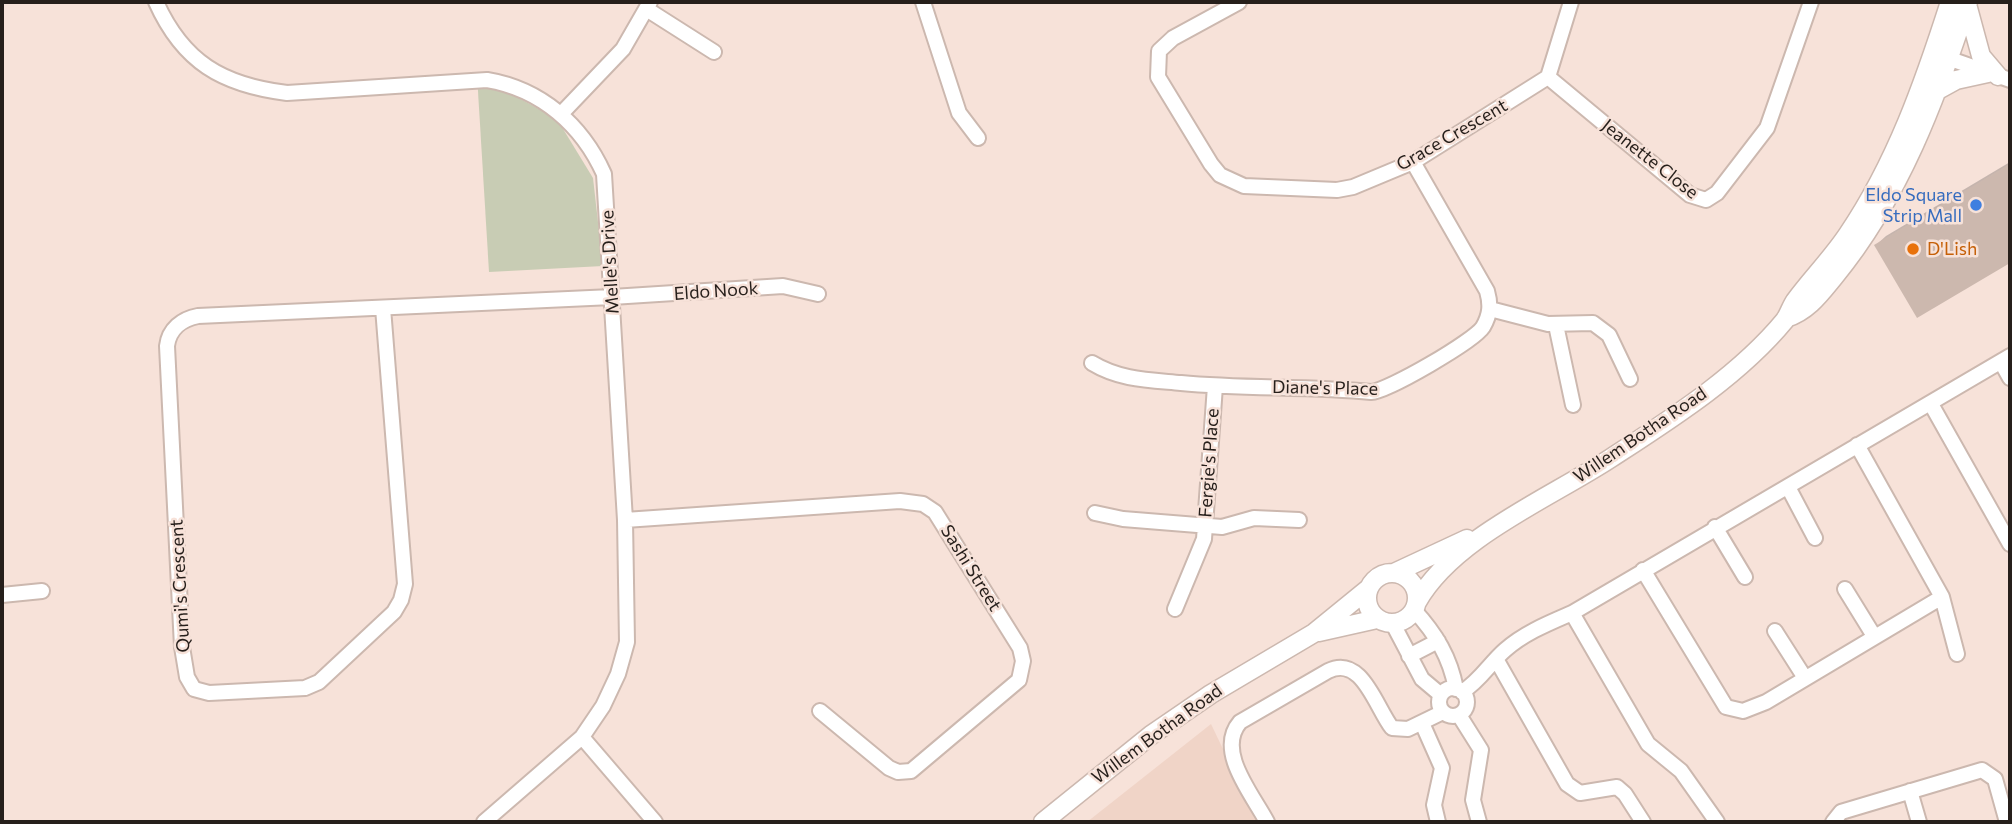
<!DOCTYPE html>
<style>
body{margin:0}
#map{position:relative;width:2012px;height:824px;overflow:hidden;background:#f7e2d9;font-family:Commissioner,sans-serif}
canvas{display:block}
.frame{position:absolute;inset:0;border:4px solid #261f1b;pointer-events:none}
</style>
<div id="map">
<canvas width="2012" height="824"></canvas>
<div class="frame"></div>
</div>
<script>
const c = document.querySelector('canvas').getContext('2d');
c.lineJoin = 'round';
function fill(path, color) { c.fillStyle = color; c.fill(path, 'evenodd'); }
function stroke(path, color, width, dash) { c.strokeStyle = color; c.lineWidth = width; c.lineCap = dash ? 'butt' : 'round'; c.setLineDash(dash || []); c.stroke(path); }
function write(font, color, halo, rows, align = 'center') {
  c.font = font + ' Commissioner,sans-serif'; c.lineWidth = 5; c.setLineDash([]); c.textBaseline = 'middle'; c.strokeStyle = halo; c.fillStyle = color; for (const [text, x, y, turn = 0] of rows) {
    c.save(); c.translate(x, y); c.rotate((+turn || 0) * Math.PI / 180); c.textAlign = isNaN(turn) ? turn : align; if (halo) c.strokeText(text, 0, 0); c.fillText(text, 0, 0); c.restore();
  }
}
fill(new Path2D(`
 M1211,724L1258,822H1087Z`), '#f0d4c7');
fill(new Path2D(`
 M477,75L557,119L593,178L603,266L489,272Z`), '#c8ccb4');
fill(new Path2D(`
 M2010,162V261L1918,316L1876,245L1886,236Z`), '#0003');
fill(new Path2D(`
 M2010,164V263L1917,318L1874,245Z`), '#ccb8ae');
const minor = new Path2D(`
 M156,2C183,62 222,85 287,93L487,80C541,89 582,125 604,174L625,520L627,642L618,674L603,706L582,737L484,822
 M923,2L959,113L978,138
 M1239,2L1173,38L1159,51L1158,77L1211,164L1220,175L1244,186L1337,190L1353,187L1413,162L1548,77L1571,2
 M648,10L714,52
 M1939,55L2010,80
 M1548,77L1690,195L1706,200L1717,193L1767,128L1811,2
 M561,114L623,49L650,2
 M383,308L405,584L401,600L394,612L319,682L305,688L209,693L194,689L187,677L182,647L167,346C169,329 182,319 198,316L612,297L783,286L818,294
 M1490,309L1548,324L1593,323L1609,335L1630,379
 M1556,325L1573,405
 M2001,362L2010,378
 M1092,363C1120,380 1149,380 1181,383C1244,389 1308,386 1371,392C1388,391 1474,341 1483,327C1490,315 1491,305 1487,291L1413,162
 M1931,404L2010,544
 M1788,487L1815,538
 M1095,513L1123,519L1222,527L1254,518L1299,520
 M625,520L900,501L923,504L935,512L1020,648L1023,661L1019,680L911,771L898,772L889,768L820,711
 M1715,527L1745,577
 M1643,570L1726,707L1743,711L1766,702L1942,597L1857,445
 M1845,589L1874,636
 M2,595L42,591
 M1942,597L1957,654
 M1175,609L1204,539L1215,386
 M1414,610C1436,634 1450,657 1456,689
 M1572,613L1648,744L1681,771L1717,822
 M1393,624L1422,679L1441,695
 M1775,631L1805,678
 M1409,656L1438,641
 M1496,659L1567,784L1580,793L1617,787L1625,794L1643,822
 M1439 702a14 14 0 1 1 28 0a14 14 0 1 1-28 0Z
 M1462,692C1480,681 1490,663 1505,650C1524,633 1549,623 1572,613L2010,356
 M1459,715L1481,750L1473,800L1479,822
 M1422,723L1442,768L1434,805L1438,822
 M582,737L655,822
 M1910,791L1919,822
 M1267,822C1253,795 1215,751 1240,722L1328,671C1362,654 1376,708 1392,728L1408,729L1443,712
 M1833,822L1841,812L1982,770L1995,779L2007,822`);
const tertiary = new Path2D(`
 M1968,8L1981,56L1998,76
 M1936,91L1956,80L1988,73
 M1786,318C1808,311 1820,294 1834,277C1900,197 1936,99 1968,2
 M1367 598a25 25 0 1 1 50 0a25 25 0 1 1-50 0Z
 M1394,573L1467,539
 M1417,602C1453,538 1550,498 1611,458C1671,419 1739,376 1785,320C1789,314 1791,307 1795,301C1812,278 1832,258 1848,234C1896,163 1924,83 1950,2
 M1319,632L1377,619
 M1043,822L1151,735L1211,694L1314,633L1368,589`);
stroke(minor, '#ccb8af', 18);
stroke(tertiary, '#ccb8af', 21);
stroke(minor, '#fff', 14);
stroke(tertiary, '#fff', 18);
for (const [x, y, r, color] of [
 [1976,205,7,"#3f7fe0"],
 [1913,249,7,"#e8710a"]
]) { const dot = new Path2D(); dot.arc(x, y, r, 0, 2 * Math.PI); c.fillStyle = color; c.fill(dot); stroke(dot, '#f7e2d9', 2.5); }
write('18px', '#261f1b', '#f7e2d9', [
 ["Grace Crescent",1452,135,-30],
 ["Jeanette Close",1650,159,38],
 ["Melle's Drive",610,262,-93],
 ["Eldo Nook",716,291,-4],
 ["Diane's Place",1325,388,1],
 ["Willem Botha Road",1640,435,-34],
 ["Fergie's Place",1209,463,-86],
 ["Sashi Street",971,568,58],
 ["Qumi's Crescent",180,586,-93],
 ["Willem Botha Road",1157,734,-36]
]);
write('18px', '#366cbe', '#f7e2d9', [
 ["Eldo Square",1962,195],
 ["Strip Mall",1962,216]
], 'right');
write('18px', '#c56008', '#f7e2d9', [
 ["D'Lish",1927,249]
], 'left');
</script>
